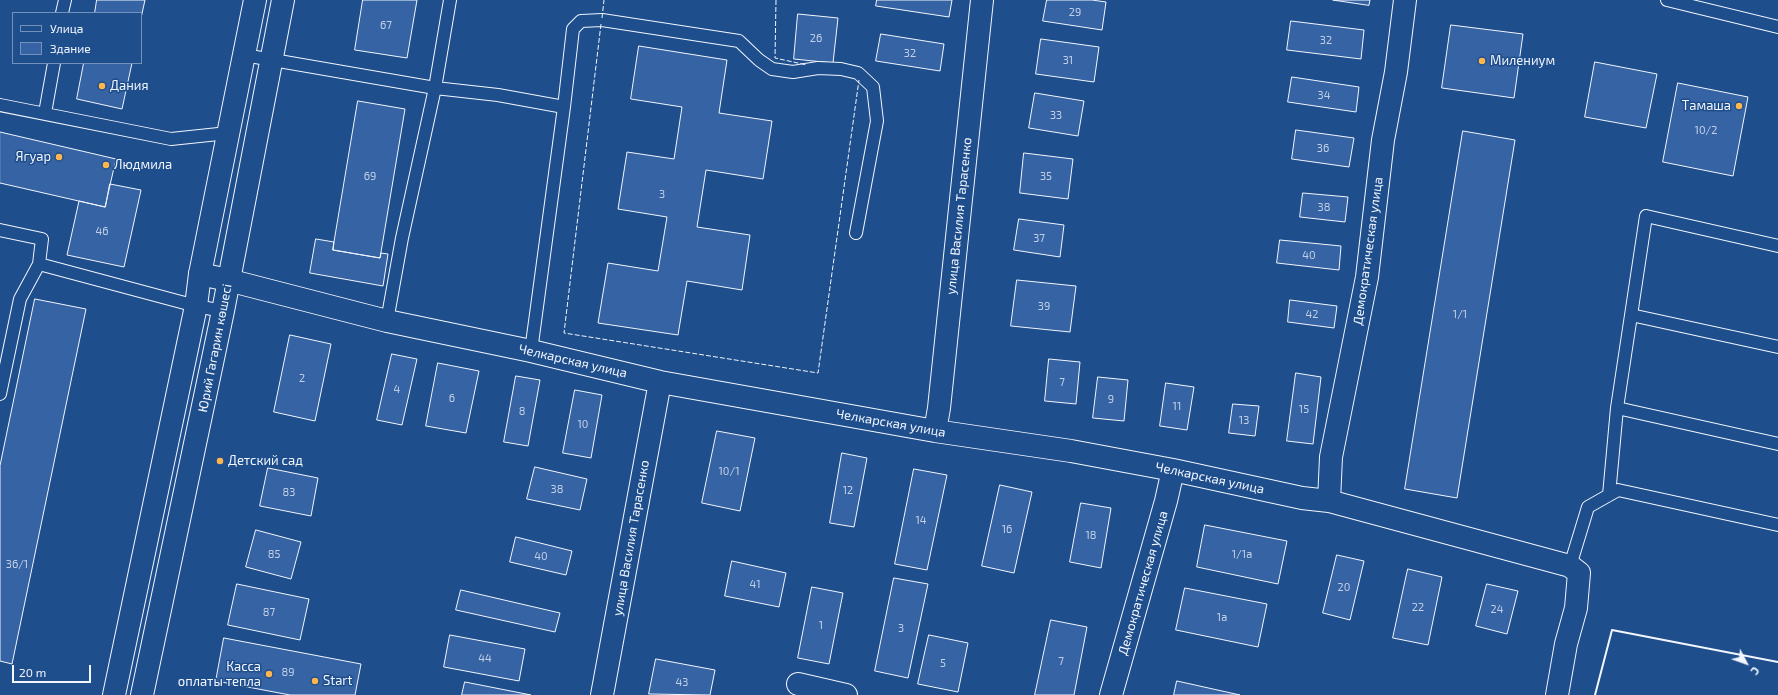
<!DOCTYPE html>
<meta charset="utf-8">
<style>
body{margin:0}
#map{position:relative;width:1778px;height:695px;overflow:hidden;background:#1f4e8c;font-family:"Exo 2",sans-serif}
canvas{display:block}
.legend{position:absolute;left:12px;top:12px;width:130px;height:52px;box-sizing:border-box;background:#1f4e8c;border:1px solid #7391ba;margin:0;padding:5px 7px;list-style:none;font-size:12px;color:#f2f6ff}
.legend li{display:flex;align-items:center;gap:8px;height:20px}
.legend b{width:20px;border:1px solid #7391ba}
.north{position:absolute;left:1726px;top:643px;width:40px;height:40px;-webkit-text-stroke:3px #1f4e8c;paint-order:stroke;rotate:131deg;font-size:11px;font-weight:700;line-height:16px;text-align:center;color:#f2f6ff}
.north::after{content:'';display:block;margin:auto;width:14px;height:18px;background:#f2f6ff;clip-path:polygon(50% 0,100% 100%,50% 72%,0 100%)}
.scale{position:absolute;left:12px;top:665px;width:79px;height:18px;box-sizing:border-box;border:2px solid #f2f6ff;border-top:0;padding-left:5px;font-size:12px;line-height:14px;white-space:nowrap;color:#f2f6ff;-webkit-text-stroke:3px #1f4e8c;paint-order:stroke}
</style>
<div id="map">
<canvas width="1778" height="695"></canvas>
<ul class="legend">
<li><b style="height:5px;background:#1f4e8c"></b>Улица</li>
<li><b style="height:11px;background:#3563a3"></b>Здание</li>
</ul>
<div class="north">С</div>
<div class="scale">20 m</div>
</div>
<script>
const c = document.querySelector('canvas').getContext('2d');
c.lineJoin = 'round';
function fill(path, color) { c.fillStyle = color; c.fill(path, 'evenodd'); }
function stroke(path, color, width, dash) { c.strokeStyle = color; c.lineWidth = width; c.lineCap = dash ? 'butt' : 'round'; c.setLineDash(dash || []); c.stroke(path); }
function write(font, color, halo, rows, align = 'center') {
  c.font = font + ' "Exo 2",sans-serif'; c.lineWidth = 3; c.setLineDash([]); c.textBaseline = 'middle'; c.strokeStyle = halo; c.fillStyle = color; for (const [text, x, y, turn = 0] of rows) {
    c.save(); c.translate(x, y); c.rotate((+turn || 0) * Math.PI / 180); c.textAlign = isNaN(turn) ? turn : align; if (halo) c.strokeText(text, 0, 0); c.fillText(text, 0, 0); c.restore();
  }
}
const building = new Path2D(`
 M97,0H145L141,18V13H95Z
 M363,0H417L407,58L355,50Z
 M877,0H952L949,17L876,6Z
 M1047,0H1092L1106,2L1102,30L1043,21Z
 M1333,0H1370L1369,5Z
 M798,14L838,18L833,63L794,59Z
 M1291,21L1364,30L1361,59L1287,50Z
 M1451,25L1523,34L1514,98L1442,88Z
 M881,34L944,44L940,71L876,61Z
 M1041,39L1099,47L1094,82L1036,74Z
 M639,46L727,60L719,113L772,121L763,179L706,170L697,227L750,235L742,290L687,281L678,335L598,323L608,263L658,271L667,217L618,209L627,152L674,159L682,107L631,99Z
 M1595,62L1657,74L1646,128L1585,117Z
 M84,63H132L122,109L77,99Z
 M1292,77L1359,87L1356,112L1288,102Z
 M1678,83L1748,97L1733,176L1663,162Z
 M1035,93L1084,101L1078,136L1029,128Z
 M358,101L405,109L380,258L333,250Z
 M1296,130L1354,138L1349,167L1292,159Z
 M1463,131L1515,140L1457,498L1405,489Z
 M0,132L116,159L105,207L0,183Z
 M1024,153L1073,159L1068,199L1020,193Z
 M110,184L141,190L124,267L67,255L79,201L105,207Z
 M1303,193L1348,197L1345,222L1300,217Z
 M1019,219L1064,225L1060,257L1014,250Z
 M316,239L334,242L333,250L380,258L381,253L388,254L383,286L310,273Z
 M1280,240L1341,246L1339,270L1277,263Z
 M1017,280L1076,286L1070,332L1011,326Z
 M35,299L86,309L12,664L0,661V466Z
 M1290,300L1337,306L1334,328L1288,322Z
 M290,335L331,344L315,421L274,412Z
 M392,354L417,359L402,425L377,420Z
 M1049,359L1080,362L1076,404L1045,401Z
 M438,363L479,371L466,433L426,426Z
 M1296,373L1321,377L1313,444L1287,441Z
 M516,376L540,380L528,446L504,442Z
 M1098,377L1128,380L1124,421L1093,418Z
 M1166,383L1194,387L1187,430L1160,426Z
 M575,390L602,395L591,458L563,453Z
 M1233,404L1259,406L1255,436L1229,433Z
 M717,431L755,438L740,511L702,503Z
 M842,453L867,458L854,527L830,523Z
 M535,467L587,479L580,510L527,499Z
 M268,468L318,478L311,516L260,506Z
 M914,469L947,475L927,570L895,564Z
 M1000,485L1032,492L1014,573L982,566Z
 M1081,503L1111,508L1101,568L1070,562Z
 M1205,525L1287,541L1278,584L1197,567Z
 M256,530L301,542L291,579L246,567Z
 M516,537L572,551L566,575L510,562Z
 M1337,555L1364,561L1350,620L1323,613Z
 M732,561L786,573L779,607L725,596Z
 M1408,569L1442,577L1428,645L1393,638Z
 M894,578L928,584L908,678L875,671Z
 M237,584L309,599L300,640L228,625Z
 M1487,584L1518,591L1507,634L1476,626Z
 M812,587L843,593L829,664L798,658Z
 M1185,588L1267,604L1258,647L1176,630Z
 M461,590L560,613L555,632L456,610Z
 M1051,620L1087,627L1074,695H1035Z
 M450,635L525,649L519,681L444,667Z
 M929,635L968,643L958,692L918,684Z
 M224,638L361,664L355,695H290L216,681Z
 M656,659L715,670L710,695L649,694Z
 M1177,681L1240,695H1174Z
 M465,682L531,695H462Z`);
fill(building, '#3563a3');
stroke(building, '#f2f6ff', 1);
const service = new Path2D(`
 M1667,0L1778,27
 M62,13L65,0
 M244,55L435,88L450,0
 M0,105L171,139L228,133
 M45,113L54,63
 M0,230L42,239L39,264L196,306L223,311
 M1631,315L1778,347
 M387,321L402,238L435,88L498,95L564,107L573,29L581,21L602,20L739,41L759,60L772,69L793,72L818,68L841,69L858,73L873,87L877,121L856,233
 M531,351L564,107
 M0,394L20,299L39,264
 M1617,408L1646,216L1778,246
 M1609,495L1617,408L1778,444
 M1570,566L1588,507L1618,490L1778,525`);
const minor = new Path2D(`
 M200,274L228,280L387,321L531,351L660,382L935,431L1071,451L1173,470L1302,498L1329,501L1570,566L1579,573L1576,608L1566,644L1557,695
 M935,431L939,408L982,0
 M1329,501L1331,457L1367,277L1383,140L1396,72L1405,0
 M798,684L846,695
 M602,695L660,382
 M1111,695L1166,501L1173,470`);
const secondary = new Path2D(`
 M114,695L196,306L200,274L255,0
 M142,695L223,311L283,0`);
stroke(service, '#f2f6ff', 14);
stroke(minor, '#f2f6ff', 24);
stroke(secondary, '#f2f6ff', 24);
stroke(service, '#1f4e8c', 12);
stroke(minor, '#1f4e8c', 22);
stroke(secondary, '#1f4e8c', 22);
stroke(new Path2D(`
 M776,0L775,58L807,65
 M602,18L604,0
 M601,24L564,333L818,373L859,80`), '#f2f6ff', 1, [5, 2]);
stroke(new Path2D(`
 M1595,695L1612,630L1778,662`), '#f2f6ff', 2);
for (const [x, y, r, color] of [
 [1482,61,4,"#ffb74d"],
 [102,86,4,"#ffb74d"],
 [1739,106,4,"#ffb74d"],
 [59,157,4,"#ffb74d"],
 [106,165,4,"#ffb74d"],
 [220,461,4,"#ffb74d"],
 [269,674,4,"#ffb74d"],
 [315,681,4,"#ffb74d"]
]) { const dot = new Path2D(); dot.arc(x, y, r, 0, 2 * Math.PI); c.fillStyle = color; c.fill(dot); stroke(dot, '#1f4e8c', 1.5); }
write('11px', '#c3d1e8', null, [
 ["29",1075,12],
 ["67",386,25],
 ["26",816,38],
 ["32",1326,40],
 ["32",910,53],
 ["31",1068,60],
 ["34",1324,95],
 ["33",1056,115],
 ["10/2",1706,130],
 ["36",1323,148],
 ["69",370,176],
 ["35",1046,176],
 ["3",662,194],
 ["38",1324,207],
 ["46",102,231],
 ["37",1039,238],
 ["40",1309,255],
 ["39",1044,306],
 ["42",1312,314],
 ["1/1",1460,314],
 ["2",302,378],
 ["7",1062,382],
 ["4",397,389],
 ["6",452,398],
 ["9",1111,399],
 ["11",1177,406],
 ["15",1304,409],
 ["8",522,411],
 ["13",1244,420],
 ["10",583,424],
 ["10/1",729,471],
 ["38",557,489],
 ["12",848,490],
 ["83",289,492],
 ["14",921,520],
 ["16",1007,529],
 ["18",1091,535],
 ["85",274,554],
 ["1/1а",1242,554],
 ["40",541,556],
 ["36/1",17,564],
 ["41",755,584],
 ["20",1344,587],
 ["22",1418,607],
 ["24",1497,609],
 ["87",269,612],
 ["1а",1222,617],
 ["1",821,625],
 ["3",901,628],
 ["44",485,658],
 ["7",1061,661],
 ["5",943,663],
 ["89",288,672],
 ["43",682,682]
]);
write('13px', '#f2f6ff', '#1f4e8c', [
 ["Милениум",1490,61],
 ["Дания",110,86],
 ["Тамаша",1731,106,"right"],
 ["Ягуар",51,157,"right"],
 ["Людмила",114,165],
 ["Детский сад",228,461],
 ["Касса",261,667,"right"],
 ["оплаты тепла",261,682,"right"],
 ["Start",323,681]
], 'left');
write('13px', '#f2f6ff', '#1f4e8c', [
 ["улица Василия Тарасенко",959,216,-84],
 ["Демократическая улица",1368,251,-82],
 ["Юрий Гагарин көшесі",215,348,-79],
 ["Челкарская улица",573,361,13],
 ["Челкарская улица",891,423,10],
 ["Челкарская улица",1210,478,12],
 ["улица Василия Тарасенко",631,538,-80],
 ["Демократическая улица",1143,583,-74]
]);
</script>
